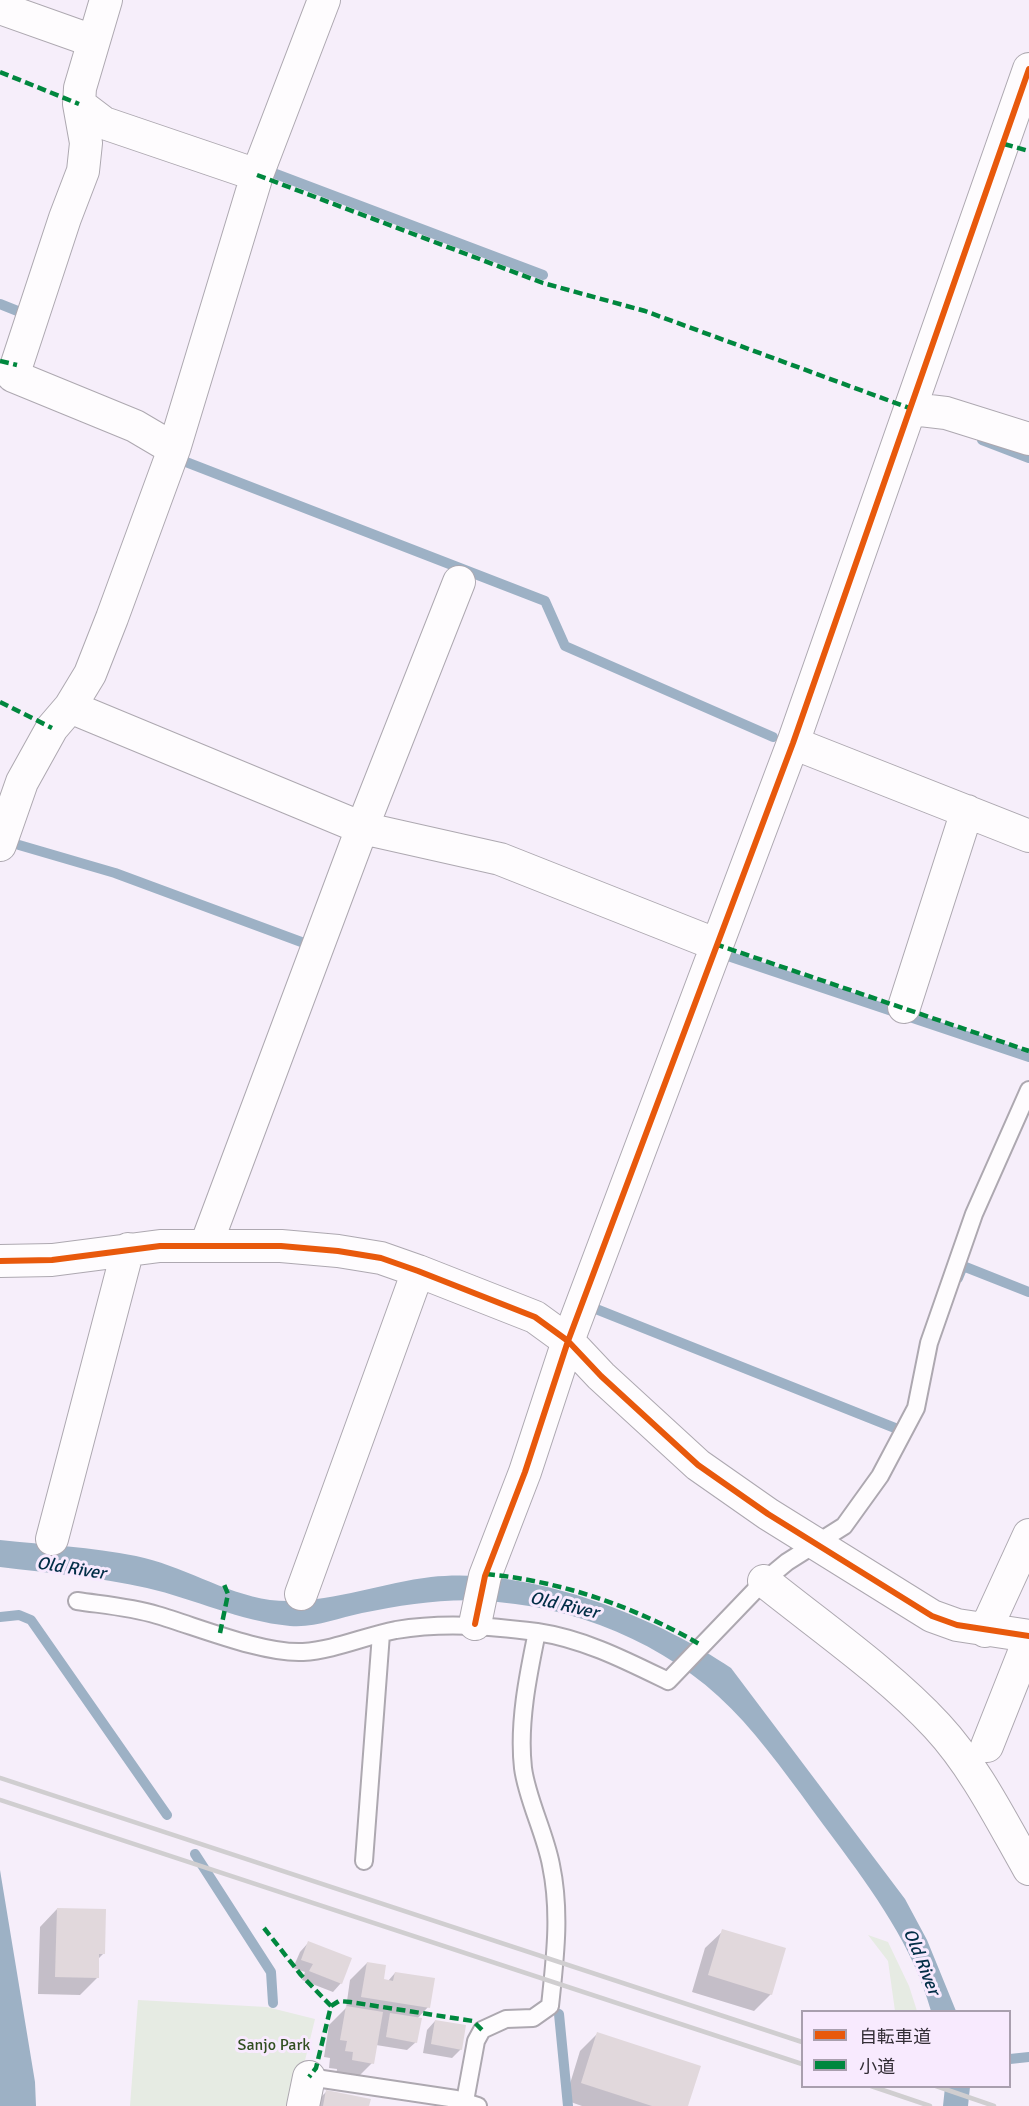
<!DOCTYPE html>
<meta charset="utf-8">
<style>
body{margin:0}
#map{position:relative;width:1029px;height:2106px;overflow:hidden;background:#f6eefa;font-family:Signika,"Noto Sans JP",sans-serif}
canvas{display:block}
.legend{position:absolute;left:801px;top:2010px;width:210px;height:78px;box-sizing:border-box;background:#f8eafe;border:2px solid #a99fae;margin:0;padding:8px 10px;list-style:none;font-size:18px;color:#332e36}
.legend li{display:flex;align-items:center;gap:12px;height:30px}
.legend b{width:30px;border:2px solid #a99fae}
</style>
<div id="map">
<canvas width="1029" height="2106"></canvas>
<ul class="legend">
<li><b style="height:8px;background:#e8590c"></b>自転車道</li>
<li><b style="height:8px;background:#00873e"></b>小道</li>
</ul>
</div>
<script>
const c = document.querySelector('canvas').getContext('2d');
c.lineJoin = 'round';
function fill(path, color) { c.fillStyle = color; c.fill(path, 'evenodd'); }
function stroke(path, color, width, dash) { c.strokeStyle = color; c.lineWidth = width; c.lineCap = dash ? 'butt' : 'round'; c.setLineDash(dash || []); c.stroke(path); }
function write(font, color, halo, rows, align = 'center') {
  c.font = font + ' Signika,sans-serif'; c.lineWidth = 6; c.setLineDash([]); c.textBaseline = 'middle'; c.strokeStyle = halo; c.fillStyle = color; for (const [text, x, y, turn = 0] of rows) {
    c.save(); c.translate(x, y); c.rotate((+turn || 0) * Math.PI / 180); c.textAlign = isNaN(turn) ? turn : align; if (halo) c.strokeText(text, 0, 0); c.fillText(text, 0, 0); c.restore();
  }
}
fill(new Path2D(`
 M868,1935L888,1942L909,1986L917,2011H895L888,1961Z
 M138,2000L267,2007L315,2019L294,2106H130Z`), '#e6ebe3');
fill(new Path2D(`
 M0,1540C45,1545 92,1547 136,1556C181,1565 223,1593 270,1600C323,1606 379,1583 431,1577C526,1566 654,1615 731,1668L905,1899L927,1940L956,2011H931C913,1946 874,1893 834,1839C804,1799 776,1758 743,1721C682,1652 590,1610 498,1602C452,1597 408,1604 362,1613C337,1618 316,1628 290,1626C239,1621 195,1599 147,1588C99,1577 49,1573 0,1567Z
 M0,1870L35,2082L36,2106H0Z
 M945,2087H970L968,2106H943Z`), '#9db1c5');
fill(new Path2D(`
 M57,1909L104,1953L98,1959L97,1978L80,1995L38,1994L40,1927Z
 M723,1931L771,1994L754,2011L692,1992L705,1948Z
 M308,1943L341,1983L333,1992L302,1980L305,1972L293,1968L300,1952Z
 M367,1963L382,1980L388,1981L395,1973L428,2007L417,2019L416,2042L407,2050L376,2045L372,2063L355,2080L336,2077L337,2069L329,2068L330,2058L324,2057L329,2025L346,2008L350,1980Z
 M435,2021L461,2049L452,2058L423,2053L427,2030Z
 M597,2034L686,2106H582L565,2100L580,2051Z
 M326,2092L368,2106H312Z`), '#0003');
stroke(new Path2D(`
 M268,171L543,275
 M0,304L25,314L23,320
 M982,440L1029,458
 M186,462L545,601L565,646L773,737
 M19,845L115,873L304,943
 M722,954L1029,1057
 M958,1278L963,1266L1029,1292
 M596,1309L900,1430L904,1422
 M0,1617L19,1615L31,1620L167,1815
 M195,1854L271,1972L273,2003
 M559,2014L568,2106
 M1010,2059L1029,2057`), '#9db1c5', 10);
fill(new Path2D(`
 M57,1908L106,1909L105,1954H99V1978L55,1977Z
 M722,1929L786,1948L772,1995L708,1975Z
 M308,1941L352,1958L342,1984L309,1971L313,1964L301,1960Z
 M367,1962L386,1965L384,1979L393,1981L395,1972L435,1978L430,2008L361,1997Z
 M346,2006L383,2012L374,2064L352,2060L353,2052L345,2051L347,2041L340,2040Z
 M390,2013L422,2018L417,2043L386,2037Z
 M435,2020L466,2025L462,2050L431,2044Z
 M597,2032L701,2066L688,2106H652L581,2083Z
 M326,2090L371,2099L369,2106H323Z`), '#e1d8dc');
const lane = new Path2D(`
 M77,1601C104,1605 131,1607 157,1615C198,1627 263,1654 303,1652C335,1650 365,1636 396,1630C444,1622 489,1626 537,1632
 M364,1861L381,1634
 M309,2077L456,2099L478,2106
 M465,2101L476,2041L482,2030L506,2019L533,2018L550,2006C555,1958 561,1913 551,1865C545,1833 527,1799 523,1768C518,1724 528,1675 537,1632C584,1639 625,1660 668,1681L764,1581L787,1562L844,1526L880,1476L916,1408L929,1343L974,1214L1029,1090`);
const street = new Path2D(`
 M106,0L80,88L79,104L86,143L83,171L65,218L13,376L135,426L174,449
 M0,8L93,41
 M79,104L104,123L257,175
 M912,409L946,413L1029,439
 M70,707L362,828L500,859L715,944
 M793,743L1029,836
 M0,845L22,782L52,728L70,707L90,674L112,618L174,449L257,175L324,0
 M904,1007L967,811
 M206,1245L362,828L459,582
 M0,1261L52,1260L160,1246H281L338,1251L381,1258L418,1271L535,1317L568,1341L601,1376L698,1465L768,1514L932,1616L957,1625L1029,1636
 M52,1539L128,1249
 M764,1581C820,1626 889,1674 937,1726C975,1767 1001,1820 1029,1869
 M301,1594L418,1271
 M475,1624L485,1576L525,1472L568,1341L793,743L1029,69
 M985,1631L1029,1535
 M987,1746L1029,1640
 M303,2106L309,2077`);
stroke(lane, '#ada8b0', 20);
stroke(street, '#ada8b0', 34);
stroke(lane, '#fefcfe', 16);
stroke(street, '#fefcfe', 32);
stroke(new Path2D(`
 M0,1778L802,2042
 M0,1800L802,2064
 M871,2086L930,2106
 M936,2086L994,2106`), '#d0ced0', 4.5);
stroke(new Path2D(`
 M0,72L79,104
 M1004,144L1029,151
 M257,175L543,283L645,311L912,409
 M0,361L17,365
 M0,702L52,728
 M715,944L1029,1051
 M486,1574C561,1581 636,1607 701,1645
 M220,1633L228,1594L223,1582
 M264,1928L301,1975L331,2006L316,2068L309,2077
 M331,2006L339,2001L350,2002L473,2021L482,2030`), '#00873e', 4.5, [9, 4.5]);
stroke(new Path2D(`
 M0,1261L52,1260L160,1246H281L338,1251L381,1258L418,1271L535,1317L568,1341L601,1376L698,1465L768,1514L932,1616L957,1625L1029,1636
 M475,1624L485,1576L525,1472L568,1341L793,743L1029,69`), '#e8590c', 6);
write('16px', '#314e20', '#f8eafe', [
 ["Sanjo Park",274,2046]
]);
write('italic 18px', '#022e47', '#f8eafe', [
 ["Old River",71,1569,9],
 ["Old River",564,1606,13],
 ["Old River",921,1962,68]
]);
</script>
